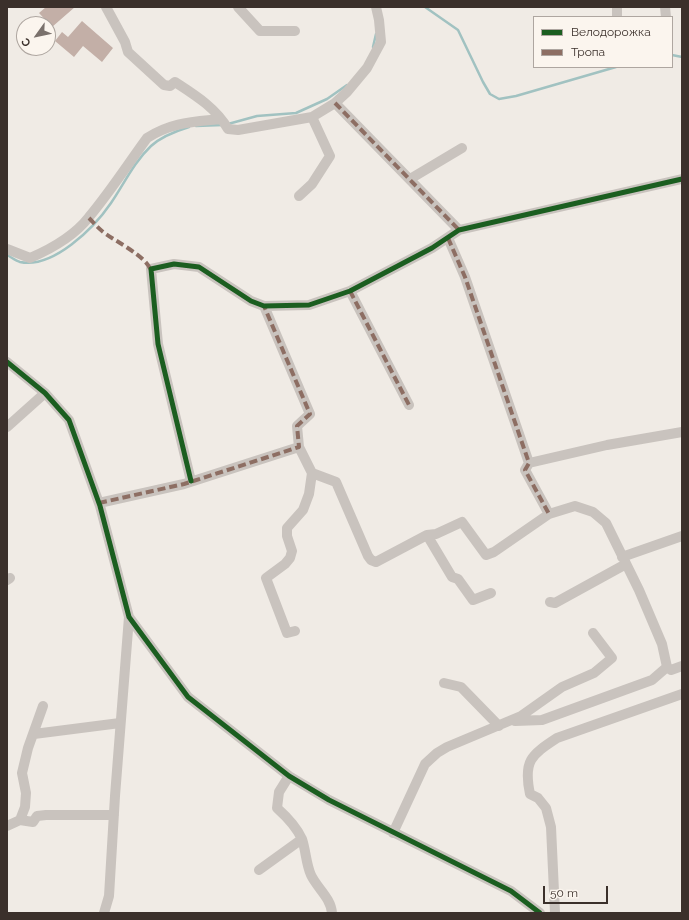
<!DOCTYPE html>
<meta charset="utf-8">
<style>
body{margin:0}
#map{position:relative;width:689px;height:920px;overflow:hidden;background:#f0ebe5;font-family:Raleway,sans-serif}
canvas{display:block}
.frame{position:absolute;inset:0;border:8px solid #3b302b;pointer-events:none}
.legend{position:absolute;left:533px;top:16px;width:140px;height:52px;box-sizing:border-box;background:#fbf5ee;border:1px solid #aea6a0;margin:0;padding:5px 7px;list-style:none;font-size:12px;color:#3b302b}
.legend li{display:flex;align-items:center;gap:8px;height:20px}
.legend b{width:20px;border:1px solid #aea6a0}
.north{position:absolute;left:16px;top:16px;width:40px;height:40px;box-sizing:border-box;background:#fbf5ee;border:1px solid #aea6a0;border-radius:50%;rotate:237deg;font-size:11px;font-weight:700;line-height:16px;text-align:center;color:#3b302b}
.north::after{content:'';display:block;margin:auto;width:14px;height:18px;background:#7a716c;clip-path:polygon(50% 0,100% 100%,50% 72%,0 100%)}
.scale{position:absolute;left:543px;top:886px;width:65px;height:18px;box-sizing:border-box;border:2px solid #3b302b;border-top:0;padding-left:5px;font-size:12px;line-height:14px;white-space:nowrap;color:#3b302b;-webkit-text-stroke:3px #fbf5ee;paint-order:stroke}
</style>
<div id="map">
<canvas width="689" height="920"></canvas>
<div class="frame"></div>
<ul class="legend">
<li><b style="height:5px;background:#1b5e20"></b>Велодорожка</li>
<li><b style="height:5px;background:#8d6e63"></b>Тропа</li>
</ul>
<div class="north">С</div>
<div class="scale">50 m</div>
</div>
<script>
const c = document.querySelector('canvas').getContext('2d');
c.lineJoin = 'round';
function stroke(path, color, width, dash) { c.strokeStyle = color; c.lineWidth = width; c.lineCap = dash ? 'butt' : 'round'; c.setLineDash(dash || []); c.stroke(path); }
function fill(path, color) { c.fillStyle = color; c.fill(path, 'evenodd'); }
stroke(new Path2D(`
 M425,7L458,30L483,82L490,94L499,99L516,96L616,67
 M373,47L376,34
 M672,55L682,57
 M228,124L257,116L296,113L327,99L347,85
 M196,126L223,125
 M7,255C11,257 16,261 20,262C53,269 94,228 111,203C124,184 134,162 151,146C162,136 176,131 189,127`), '#a1c2c1', 2.5);
fill(new Path2D(`
 M46,7H75L52,27L39,13Z
 M82,21L113,48L102,62L83,46L74,57L55,41L62,32L68,37Z`), '#c3afa7');
stroke(new Path2D(`
 M106,7L125,42L128,52L164,85L170,86L175,82C195,95 216,108 228,129L238,130L312,117L335,103L347,92L367,68L381,42L379,20L376,7
 M238,7L260,31H295
 M617,7V17
 M665,7L666,17
 M335,103L459,230
 M410,179L462,148
 M299,196L312,184L330,156L312,117
 M448,238L465,277L529,463L525,470L549,514
 M7,249L30,258C51,249 75,235 89,217C110,192 128,164 147,138C172,122 193,122 221,119
 M350,291L409,405
 M264,306L310,414L297,426L299,447L312,473L336,482L368,556L371,560L376,562L427,535L436,534L462,522L486,555L494,552L549,514L575,506L593,512L606,523L639,590L662,644L667,667L671,670L682,666
 M7,362L45,393L69,420L100,506L129,617L188,697L289,776L329,800L511,891L540,913
 M7,427L45,393
 M529,463L607,445L682,432
 M191,481L158,344L151,269L174,264L199,267L251,301L264,306L309,305L350,291L432,248L459,230L682,179
 M99,503L184,484L299,447
 M427,535L452,577L458,579L473,600L491,593
 M622,557L682,536
 M7,580L10,578
 M550,602L555,603L626,564
 M295,631L287,633L266,578L285,564L290,558L292,551L287,536V528L303,510L309,494L312,473
 M444,683L461,687L499,726
 M43,706L28,748L22,773L26,793L25,807L20,820L33,822L37,816L46,815H114
 M515,721L542,720L652,680L667,667
 M34,734L120,723
 M289,776L279,792L277,808C287,817 296,826 302,839C306,851 306,864 311,875C317,888 331,898 332,913
 M7,826L20,820
 M393,833L425,764L437,753L447,747L521,716L562,687L594,673L612,658L593,633
 M259,870L302,839
 M104,913L109,896L115,796L129,617
 M555,913L551,827L546,808L538,798L530,794C523,761 531,755 557,738L682,694`), '#c9c3be', 10);
stroke(new Path2D(`
 M335,103L459,230
 M89,218C93,222 97,227 102,231C114,241 149,257 151,272
 M448,238L465,277L529,463L525,470L549,514
 M350,291L409,405
 M99,503L184,484L299,447L297,426L310,414L264,306`), '#8d6e63', 4, [8, 4]);
stroke(new Path2D(`
 M7,362L45,393L69,420L100,506L129,617L188,697L289,776L329,800L511,891L540,913
 M191,481L158,344L151,269L174,264L199,267L251,301L264,306L309,305L350,291L432,248L459,230L682,179`), '#1b5e20', 5);
</script>
